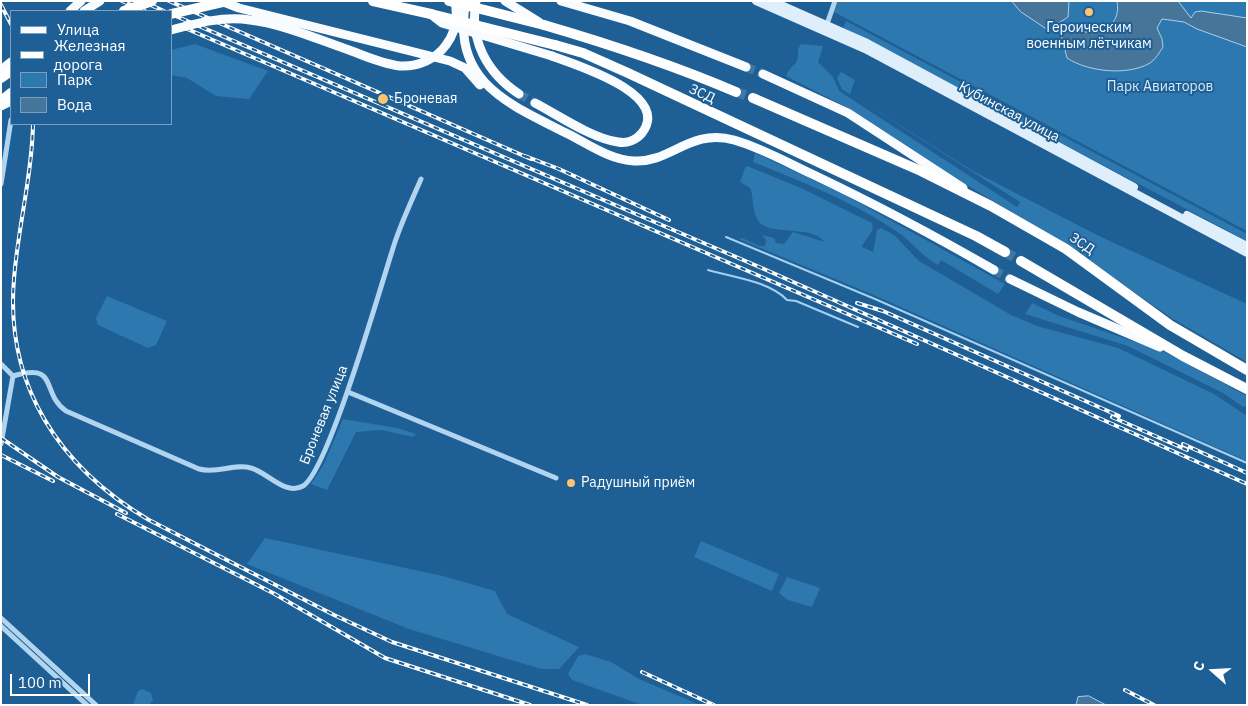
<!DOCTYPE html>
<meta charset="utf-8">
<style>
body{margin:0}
#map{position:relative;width:1248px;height:706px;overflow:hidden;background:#1e5f95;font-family:"IBM Plex Sans",sans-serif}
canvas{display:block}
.frame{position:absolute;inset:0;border:2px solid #fff;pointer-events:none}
.legend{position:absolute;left:10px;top:10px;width:162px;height:115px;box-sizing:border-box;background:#1e5f95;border:1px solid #789fbf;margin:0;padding:6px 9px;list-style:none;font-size:15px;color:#fff}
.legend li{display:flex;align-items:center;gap:10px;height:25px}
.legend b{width:25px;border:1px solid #789fbf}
.north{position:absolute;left:1188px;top:646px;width:50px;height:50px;-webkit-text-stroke:4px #1e5f95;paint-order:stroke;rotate:289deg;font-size:14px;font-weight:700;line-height:20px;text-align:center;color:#fff}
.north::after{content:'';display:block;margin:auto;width:18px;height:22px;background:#fff;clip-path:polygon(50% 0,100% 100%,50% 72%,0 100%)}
.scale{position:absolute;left:10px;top:674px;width:80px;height:22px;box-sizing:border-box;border:2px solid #fff;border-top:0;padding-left:6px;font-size:15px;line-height:18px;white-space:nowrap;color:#fff;-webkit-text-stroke:4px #1e5f95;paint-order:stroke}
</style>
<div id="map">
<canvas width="1248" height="706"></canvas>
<div class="frame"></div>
<ul class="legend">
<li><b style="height:6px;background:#f9fcff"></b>Улица</li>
<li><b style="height:6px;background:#fff"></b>Железная дорога</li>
<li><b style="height:14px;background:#2e78b0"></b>Парк</li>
<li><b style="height:14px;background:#47759a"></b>Вода</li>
</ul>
<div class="north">С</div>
<div class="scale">100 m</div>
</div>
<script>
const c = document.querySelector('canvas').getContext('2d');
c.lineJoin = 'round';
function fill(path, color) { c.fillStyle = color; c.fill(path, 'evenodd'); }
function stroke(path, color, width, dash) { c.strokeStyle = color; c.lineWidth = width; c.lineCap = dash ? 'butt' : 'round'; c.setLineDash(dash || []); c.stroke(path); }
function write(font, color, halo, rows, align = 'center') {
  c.font = font + ' "IBM Plex Sans",sans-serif'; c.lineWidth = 4; c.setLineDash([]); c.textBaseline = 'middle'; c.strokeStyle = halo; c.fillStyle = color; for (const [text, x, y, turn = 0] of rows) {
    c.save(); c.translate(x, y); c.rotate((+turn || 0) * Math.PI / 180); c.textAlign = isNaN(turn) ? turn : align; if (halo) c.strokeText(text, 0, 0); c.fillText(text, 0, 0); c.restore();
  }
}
fill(new Path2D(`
 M838,1H1247V231L834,12Z
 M846,21L1247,234V241L843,28Z
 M195,44L268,71L249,99L216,96L187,78L171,75V50Z
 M801,44L823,46L818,62L833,77L839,91L1017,207L1020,202L842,89L837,78L841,72L855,80L850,94L973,171L1097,235L1247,304V362L1173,319L1068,246L952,176L852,110L786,76C792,62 799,67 798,49Z
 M755,153L843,194L1005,284L998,294L941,260L938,265C921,256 912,241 896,231C854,202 800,181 753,162Z
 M747,166L801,188L872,223C875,233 865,238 862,247L873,252L877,230L881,228L894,235L919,261L1011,315L1037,326L1118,348L1214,394L1247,416V461L876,296L739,239L742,238L759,246H765L766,240L762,235L774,238L776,243L784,244L793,232L825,242C809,223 767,238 757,219C752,210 754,197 750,188L740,182L745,168Z
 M107,296L167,321L156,345L148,348L98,325L96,318Z
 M1032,303L1059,316L1165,352L1247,396V406L1243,407L1223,393L1128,346L1025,314Z
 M343,419L397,428L416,434L413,437L381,430L356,432L327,490L311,484L324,464Z
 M265,538L443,576L495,591L507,614L579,647L559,669H541L409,629L247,564Z
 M701,541L779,574L772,591L694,557Z
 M787,577L820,588L812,607L788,600L779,593Z
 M585,654L611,662L639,679L700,705H642L572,680L568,674L578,656Z
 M142,689L151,693L153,700L149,705H133L138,691Z`), '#2e78b0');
const water = new Path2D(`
 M1012,1H1069L1068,17L1048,30L1021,12Z
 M1117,1H1178L1191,18L1195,12L1201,11L1247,18V47L1197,29L1184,22L1162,19L1157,28L1162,39L1163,47C1159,53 1156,59 1150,63C1128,76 1088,72 1067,58L1061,34L1073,25C1092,43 1123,28 1117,1Z
 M1089,696L1106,705H1076L1078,697Z`);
fill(water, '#47759a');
stroke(water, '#a5d0f0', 1);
stroke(new Path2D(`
 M726,237L875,299L1247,463
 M708,270C732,277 769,281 787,300L796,301L858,327`), '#a5d0f0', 2);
stroke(new Path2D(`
 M746,67L763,74
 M519,94L535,103
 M994,270L1010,279`), '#4077a5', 9, [9, 4.5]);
stroke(new Path2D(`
 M736,92L753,98
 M1005,252L1021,261`), '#4077a5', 10, [10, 5]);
stroke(new Path2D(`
 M826,27L835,1
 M1,184L11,120
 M1,364L13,376
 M13,376C60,362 40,393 66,411L199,469C218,474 234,463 251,468C267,472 285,496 303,486C329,470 382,281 395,242C402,221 412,200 421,179
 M348,392L556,478
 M1,444L13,376
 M1,618L96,705
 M1,626L87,705`), '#b1d4ef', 5);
stroke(new Path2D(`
 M756,1L865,49L1247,253
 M772,1L867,43L1134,187
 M1187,215L1247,246`), '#deeefb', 8);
stroke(new Path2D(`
 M221,1L239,8L450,61L465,68L480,85
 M466,1C450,82 509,104 568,134C588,144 610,160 634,161C671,163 690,128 734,140C762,148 788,163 814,175C875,204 935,236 994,270
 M476,1C469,40 487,73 519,94
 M505,1L539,22
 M561,1L630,21L746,67
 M70,11L81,1
 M84,11L100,1
 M1,70L11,62
 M763,74L848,113L963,188
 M535,103C558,115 593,139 618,142C627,144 636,140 642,133C672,94 576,65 552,56
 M1,106L11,101
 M1010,279L1078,312L1160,347`), '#f9fcff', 9);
stroke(new Path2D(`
 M373,1L431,14
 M544,25C609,44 673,65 736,92
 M555,45L583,53L628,73L976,236L1005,252
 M1,78L11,71
 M753,98L921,171L991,206L1066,249L1170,325L1247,370
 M1,101L11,93
 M1021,261L1183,356L1247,389`), '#fff', 10);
const rail = new Path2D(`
 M122,1L145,11
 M142,1L164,11
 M169,1L531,159
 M1,5L11,24
 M171,14L764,269L1247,484
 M185,28L917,344
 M33,124C32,176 18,227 14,279C5,385 59,467 149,520L334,615L392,642L587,705
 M525,156L559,169L669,220
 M857,303L883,311L1119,416
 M1112,417L1187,450
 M1,438L58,477L126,513
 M1183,444L1247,473
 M1,455L53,481
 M117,514L273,593L385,658L530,705
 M642,672L714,705
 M1125,690L1154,705`);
stroke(rail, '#fff', 4);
stroke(rail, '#1e5f95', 2, [5.5]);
stroke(new Path2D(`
 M433,16L442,23L552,56
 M171,30C197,23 223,16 250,20C283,24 317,39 349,50C365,56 382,64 400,66C418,67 436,59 446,45C456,32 458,17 455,1`), '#f9fcff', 9);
stroke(new Path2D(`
 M449,1L544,25
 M124,11L152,1
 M171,14L228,1
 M431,14L555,45`), '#fff', 10);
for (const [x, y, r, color] of [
 [1089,12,5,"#fdc571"],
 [383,99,6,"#fdc571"],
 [571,483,5,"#fdc571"]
]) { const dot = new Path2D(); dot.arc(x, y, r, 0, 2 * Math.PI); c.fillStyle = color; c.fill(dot); stroke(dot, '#1e5f95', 2); }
write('14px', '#fff', '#1e5f95', [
 ["Героическим",1089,28,"center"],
 ["военным лётчикам",1089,44,"center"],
 ["Броневая",394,99],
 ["Радушный приём",581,483]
], 'left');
write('14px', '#d7ebfa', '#1e5f95', [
 ["Парк Авиаторов",1160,87]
]);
write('14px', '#fff', '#1e5f95', [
 ["ЗСД",702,94,25],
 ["Кубинская улица",1009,112,28],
 ["ЗСД",1082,244,34],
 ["Броневая улица",324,415,-68]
]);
</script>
